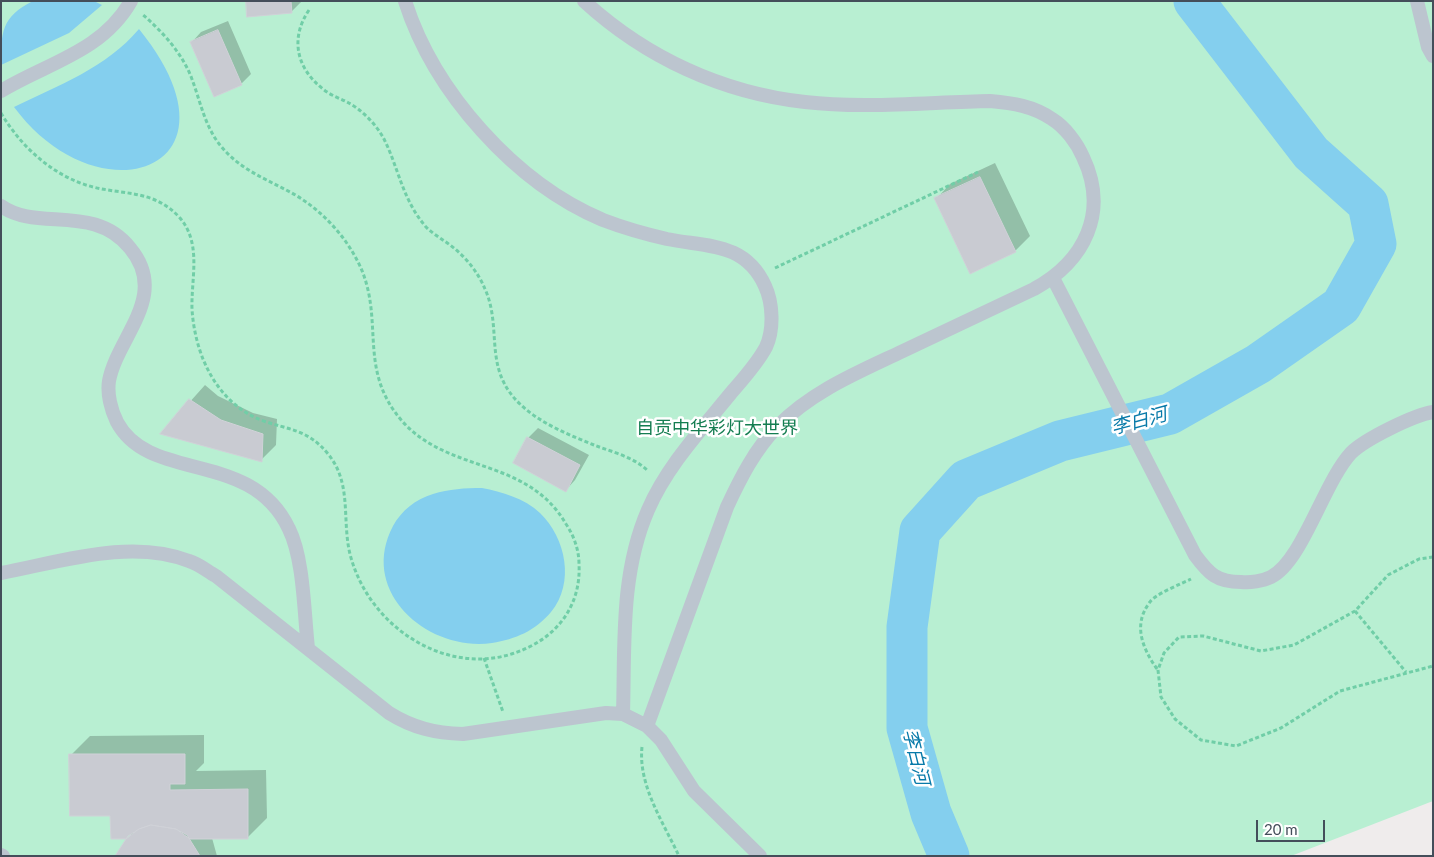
<!DOCTYPE html>
<meta charset="utf-8">
<style>
body{margin:0}
#map{position:relative;width:1434px;height:857px;overflow:hidden;background:#efecec;font-family:Lato,sans-serif}
canvas{display:block}
.frame{position:absolute;inset:0;border:2px solid #444e5a;pointer-events:none}
.scale{position:absolute;left:1256px;top:820px;width:69px;height:22px;box-sizing:border-box;border:2px solid #444e5a;border-top:0;padding-left:6px;font-size:15px;line-height:18px;white-space:nowrap;color:#444e5a;-webkit-text-stroke:4px #fff;paint-order:stroke}
</style>
<div id="map">
<canvas width="1434" height="857"></canvas>
<div class="frame"></div>
<div class="scale">20 m</div>
</div>
<script>
const c = document.querySelector('canvas').getContext('2d');
c.lineJoin = 'round';
function fill(path, color) { c.fillStyle = color; c.fill(path, 'evenodd'); }
function stroke(path, color, width, dash) { c.strokeStyle = color; c.lineWidth = width; c.lineCap = dash ? 'butt' : 'round'; c.setLineDash(dash || []); c.stroke(path); }
function write(font, color, halo, rows, align = 'center') {
  c.font = font + ' Lato,"Noto Sans SC",sans-serif'; c.lineWidth = 5; c.setLineDash([]); c.textBaseline = 'middle'; c.strokeStyle = halo; c.fillStyle = color; for (const [text, x, y, turn = 0] of rows) {
    c.save(); c.translate(x, y); c.rotate((+turn || 0) * Math.PI / 180); c.textAlign = isNaN(turn) ? turn : align; if (halo) c.strokeText(text, 0, 0); c.fillText(text, 0, 0); c.restore();
  }
}
fill(new Path2D(`
 M1,1H1433V801L1291,856H1Z`), '#b8efd2');
fill(new Path2D(`
 M33,1H94L102,5L69,33L1,65C1,33 1,17 33,1Z
 M139,29C253,170 99,222 14,107C59,85 106,68 139,29Z
 M482,488C502,492 524,498 540,513C566,538 575,583 551,612C535,631 516,639 492,643C428,652 358,592 393,526C401,511 416,499 433,494C449,489 465,488 482,488Z`), '#84cfee');
fill(new Path2D(`
 M247,1H302L291,12Z
 M228,21L251,74L241,84L192,42L201,32Z
 M995,163L1030,236L1015,251L936,199L950,184Z
 M205,385L218,396L253,413L277,419L276,445L261,460L162,433Z
 M538,428L589,455L575,480L566,490L515,463L528,438Z
 M204,735V763L196,771L266,770L267,818L248,837L212,838L217,856H117L131,834L111,814L71,755L90,736Z`), '#0003');
stroke(new Path2D(`
 M949,856L931,813L907,728V627L920,531L966,480L1060,441L1170,414L1258,364L1341,306L1376,244L1368,204L1311,153L1194,1`), '#84cfee', 41);
const building = new Path2D(`
 M246,1H291L292,13L247,17Z
 M218,30L242,85L214,97L190,42Z
 M980,177L1016,252L970,274L934,198Z
 M189,399L221,420L263,434L262,462L160,434Z
 M527,437L580,465L566,492L513,463Z
 M69,754H185V784H170V790L248,789V839H190L176,829L151,825L139,829L126,839H111L110,816H70Z
 M151,825L176,829L187,835L200,856H115L128,836L139,829Z`);
fill(building, '#c9cbd2');
stroke(building, '#d0d2d8', 1);
stroke(new Path2D(`
 M309,10C290,38 296,68 323,89C330,95 339,98 347,102C361,109 376,124 384,139C399,169 402,199 426,227C433,234 442,239 450,245C465,256 478,272 485,289C503,329 482,369 521,405C540,423 569,435 594,445C612,452 634,457 648,471
 M1,113C21,147 54,177 93,187C125,195 155,190 180,218C202,244 191,278 192,309C193,326 197,344 203,359C214,386 233,409 261,420C288,430 308,429 328,454C354,485 340,525 352,561C374,633 457,683 529,647C562,631 581,601 579,564C579,550 574,536 566,524C527,457 449,474 402,421C357,369 385,321 360,266C346,236 320,208 290,192C264,178 239,169 220,145C205,126 201,104 193,82C184,55 163,32 142,14
 M775,268L978,172
 M1433,557L1419,559L1388,575L1355,611L1294,645L1261,651L1203,636L1179,637L1164,653L1158,670L1161,697L1175,719L1201,740L1236,746L1281,728L1340,691L1433,666
 M1355,611L1406,672
 M484,658L503,712
 M1157,669C1143,649 1132,625 1150,602C1155,594 1181,584 1191,579
 M642,747C638,785 663,822 679,856`), '#70cea7', 3, [4, 2.5]);
stroke(new Path2D(`
 M405,1C434,92 515,183 603,220C624,228 645,234 667,239C707,247 745,242 765,286C773,303 774,330 766,347C757,364 743,379 731,393C701,430 667,466 648,510C620,574 625,646 623,714
 M584,1C645,57 722,93 805,102C864,109 930,102 990,101C1013,103 1033,106 1052,119C1065,127 1077,143 1083,157C1109,212 1085,261 1034,289C991,309 947,330 903,351C859,372 812,391 777,427C755,449 740,479 727,507L647,726L661,740L694,791L760,856
 M1417,1L1428,47L1433,56
 M1,91C47,63 102,52 131,1
 M1,206C37,232 94,203 130,248C170,296 117,337 109,381C107,394 111,410 117,422C150,484 251,448 289,529C304,559 304,614 308,648
 M1053,278L1195,555C1209,574 1217,582 1241,582C1250,583 1263,581 1271,577C1302,562 1324,482 1351,453C1365,439 1414,415 1433,412
 M1,573C60,562 131,538 189,561C199,564 207,571 216,576L389,713C413,728 435,733 463,734L606,713L623,714L647,726
 M1,855L3,856`), '#bcc5cf', 14);
write('18px', '#147d51', '#fff', [
 ["自贡中华彩灯大世界",717,428]
]);
write('italic 19px', '#087aa9', '#fff', [
 ["李白河",1139,421,-15],
 ["李白河",916,757,76]
]);
</script>
